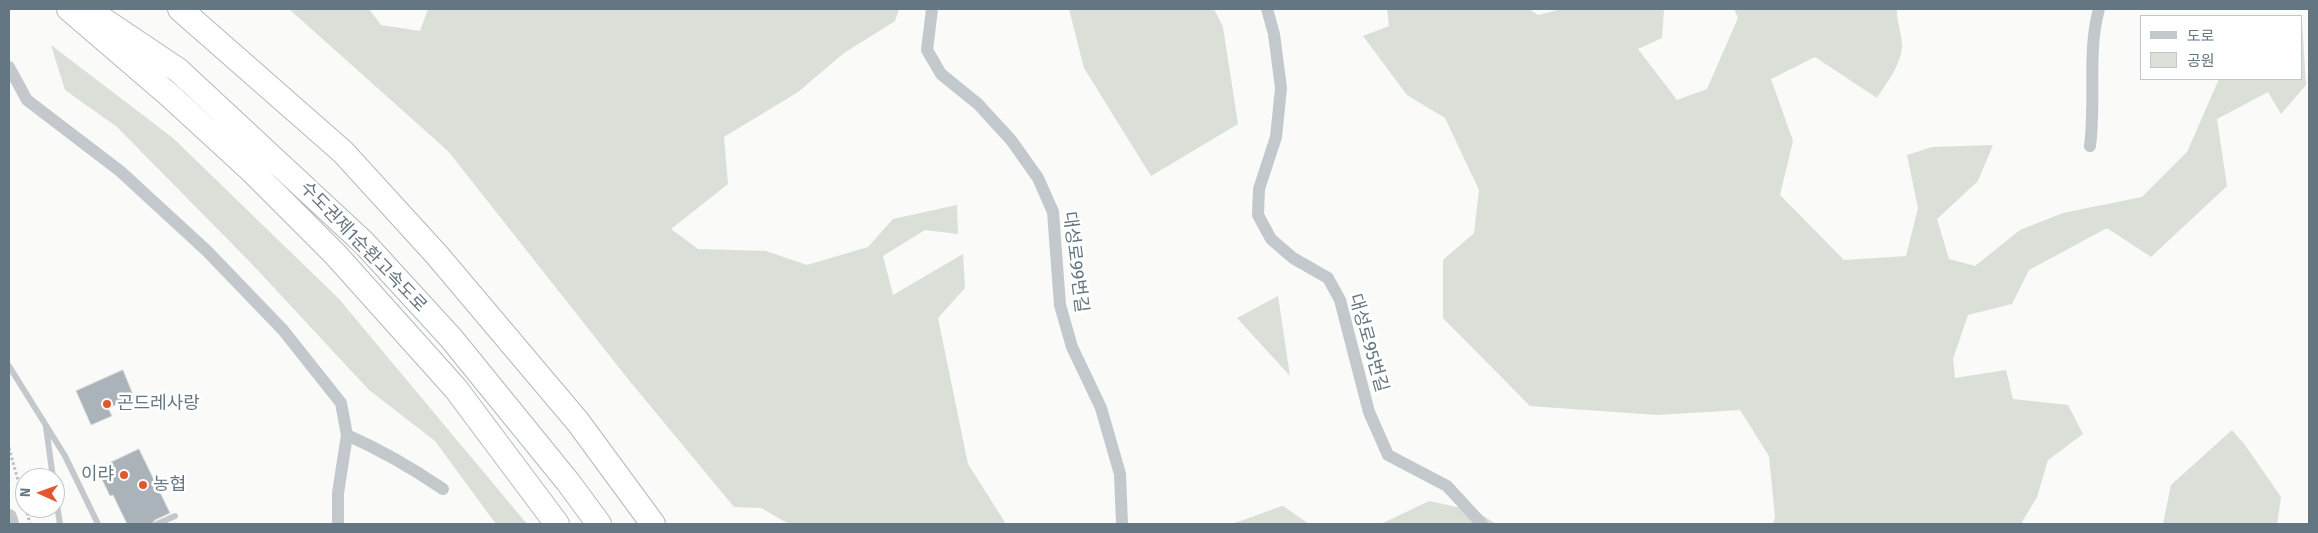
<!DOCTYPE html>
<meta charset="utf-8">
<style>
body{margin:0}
#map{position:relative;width:2318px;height:533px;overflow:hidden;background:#fafaf8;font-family:"Fira Sans","Noto Sans KR",sans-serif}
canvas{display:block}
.frame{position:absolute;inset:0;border:10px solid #657683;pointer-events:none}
.legend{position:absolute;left:2140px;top:15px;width:162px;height:65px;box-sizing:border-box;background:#fff;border:1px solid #c1c8cd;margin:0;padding:6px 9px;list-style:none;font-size:15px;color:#657683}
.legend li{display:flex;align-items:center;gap:10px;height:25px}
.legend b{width:25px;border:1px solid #c1c8cd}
.north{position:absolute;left:15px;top:468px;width:50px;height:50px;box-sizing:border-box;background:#fff;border:1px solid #c1c8cd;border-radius:50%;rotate:272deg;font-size:14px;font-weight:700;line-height:20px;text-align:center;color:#657683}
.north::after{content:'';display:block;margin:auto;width:18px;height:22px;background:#e4572e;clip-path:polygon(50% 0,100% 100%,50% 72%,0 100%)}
</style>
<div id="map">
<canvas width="2318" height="533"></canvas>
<div class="frame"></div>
<ul class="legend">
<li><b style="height:6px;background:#c3c8cc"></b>도로</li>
<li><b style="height:14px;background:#dadfd7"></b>공원</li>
</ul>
<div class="north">N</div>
</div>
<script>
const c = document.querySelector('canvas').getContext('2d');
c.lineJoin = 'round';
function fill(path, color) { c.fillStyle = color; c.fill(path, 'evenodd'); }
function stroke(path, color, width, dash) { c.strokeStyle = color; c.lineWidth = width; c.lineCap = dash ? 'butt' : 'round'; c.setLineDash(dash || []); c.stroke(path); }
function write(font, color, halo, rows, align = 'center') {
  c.font = font + ' "Fira Sans","Noto Sans KR",sans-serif'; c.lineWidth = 5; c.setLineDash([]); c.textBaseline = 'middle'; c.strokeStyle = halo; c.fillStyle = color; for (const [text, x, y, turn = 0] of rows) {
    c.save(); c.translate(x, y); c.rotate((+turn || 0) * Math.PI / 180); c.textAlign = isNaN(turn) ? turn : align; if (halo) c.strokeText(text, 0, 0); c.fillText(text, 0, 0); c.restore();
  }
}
fill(new Path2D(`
 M289,9H369L381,25L420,31L428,9H899L895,21L844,53L798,92L724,137L728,184L671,229L698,249L766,251L807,265L868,247L893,219L957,205L958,234L925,230L883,256L893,295L963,254L965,288L938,318L968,464L1006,524H789L761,508L734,507L628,379L448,151Z
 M1069,9H1214L1223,27L1238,124L1151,176L1084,68Z
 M1387,9H1529L1538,15L1562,9H1664L1662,38L1638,49L1677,100L1707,89L1738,18L1734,9H1897C1896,21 1903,37 1902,48C1900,66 1886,84 1877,98L1815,57L1771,79L1793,141L1780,195L1844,260L1906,256L1918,208L1907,155L1932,147L1993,145L1978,181L1937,219L1949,259L1975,266L2020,230L2063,213L2142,197L2187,152L2219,79H2302V20L2306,85L2281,114L2268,92L2217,119L2227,186L2151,257L2107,228L2029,270L2012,304L1968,315L1953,359L1955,378L2006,370L2013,399L2068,405L2083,434L2048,460L2037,497L2022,522L2023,524H1773L1775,517L1769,456L1740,410L1657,415L1530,406L1443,318V260L1474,233L1479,190L1445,118L1407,95L1363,36L1389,26Z
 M51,45L173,138L339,299L527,524H496L435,441L369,390L250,262L117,127L65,90Z
 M1278,296L1290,376L1237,318Z
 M2232,430L2245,445L2281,497L2277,524H2163L2171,485Z
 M1429,501L1476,511L1496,524H1381Z
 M1283,506L1309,524H1232L1282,506Z`), '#dadfd7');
const building = new Path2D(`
 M123,370L134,397L108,408L112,416L91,425L76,391Z
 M139,449L170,513L155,520L152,524H127L113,495L110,496L97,469Z`);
fill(building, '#aab3b9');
stroke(building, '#dcdcda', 1);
const motorway = new Path2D(`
 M69,9L168,94L252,171L335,254L456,389L557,524
 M87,9L178,70L364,243L451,338L568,482L599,524
 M180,9L343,152L437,255L578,422L653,524`);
stroke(motorway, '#b4b9bd', 26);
stroke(new Path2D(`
 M9,448L25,505
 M26,508L30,524`), '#bbbfc2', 3, [2.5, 2.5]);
stroke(new Path2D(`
 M9,366L65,456L98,524
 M46,427L53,478
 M55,492L60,524
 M157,524L175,516`), '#c3c8cc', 6);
stroke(new Path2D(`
 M932,9L927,50L941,74L978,104L1011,140L1038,178L1053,212L1060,305L1072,347L1101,408L1120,474L1122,524
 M1267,9L1274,34L1281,88L1276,137L1259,189L1258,215L1271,239L1293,258L1328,278L1340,300L1369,412L1388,455L1447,486L1482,524
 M9,67L27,100L120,171L207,251L283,330L341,403L347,435L338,493V524
 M2090,146C2096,101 2087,52 2099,9
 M347,435C381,450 412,468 443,489`), '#c3c8cc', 12);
stroke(new Path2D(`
 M9,517L11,524`), '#c3c8cc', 16);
stroke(motorway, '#fff', 24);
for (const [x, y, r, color] of [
 [107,404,5,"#e4572e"],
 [124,475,5,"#e4572e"],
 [143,485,5,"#e4572e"]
]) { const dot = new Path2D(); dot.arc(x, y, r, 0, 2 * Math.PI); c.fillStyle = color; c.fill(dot); stroke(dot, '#fff', 2); }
write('18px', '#657683', '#fff', [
 ["수도권제1순환고속도로",363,247,46],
 ["대성로99번길",1075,262,83],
 ["대성로95번길",1368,343,74]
]);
write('18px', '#657683', '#fff', [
 ["곤드레사랑",117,404],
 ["이랴",114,475,"right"],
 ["농협",153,485]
], 'left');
</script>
